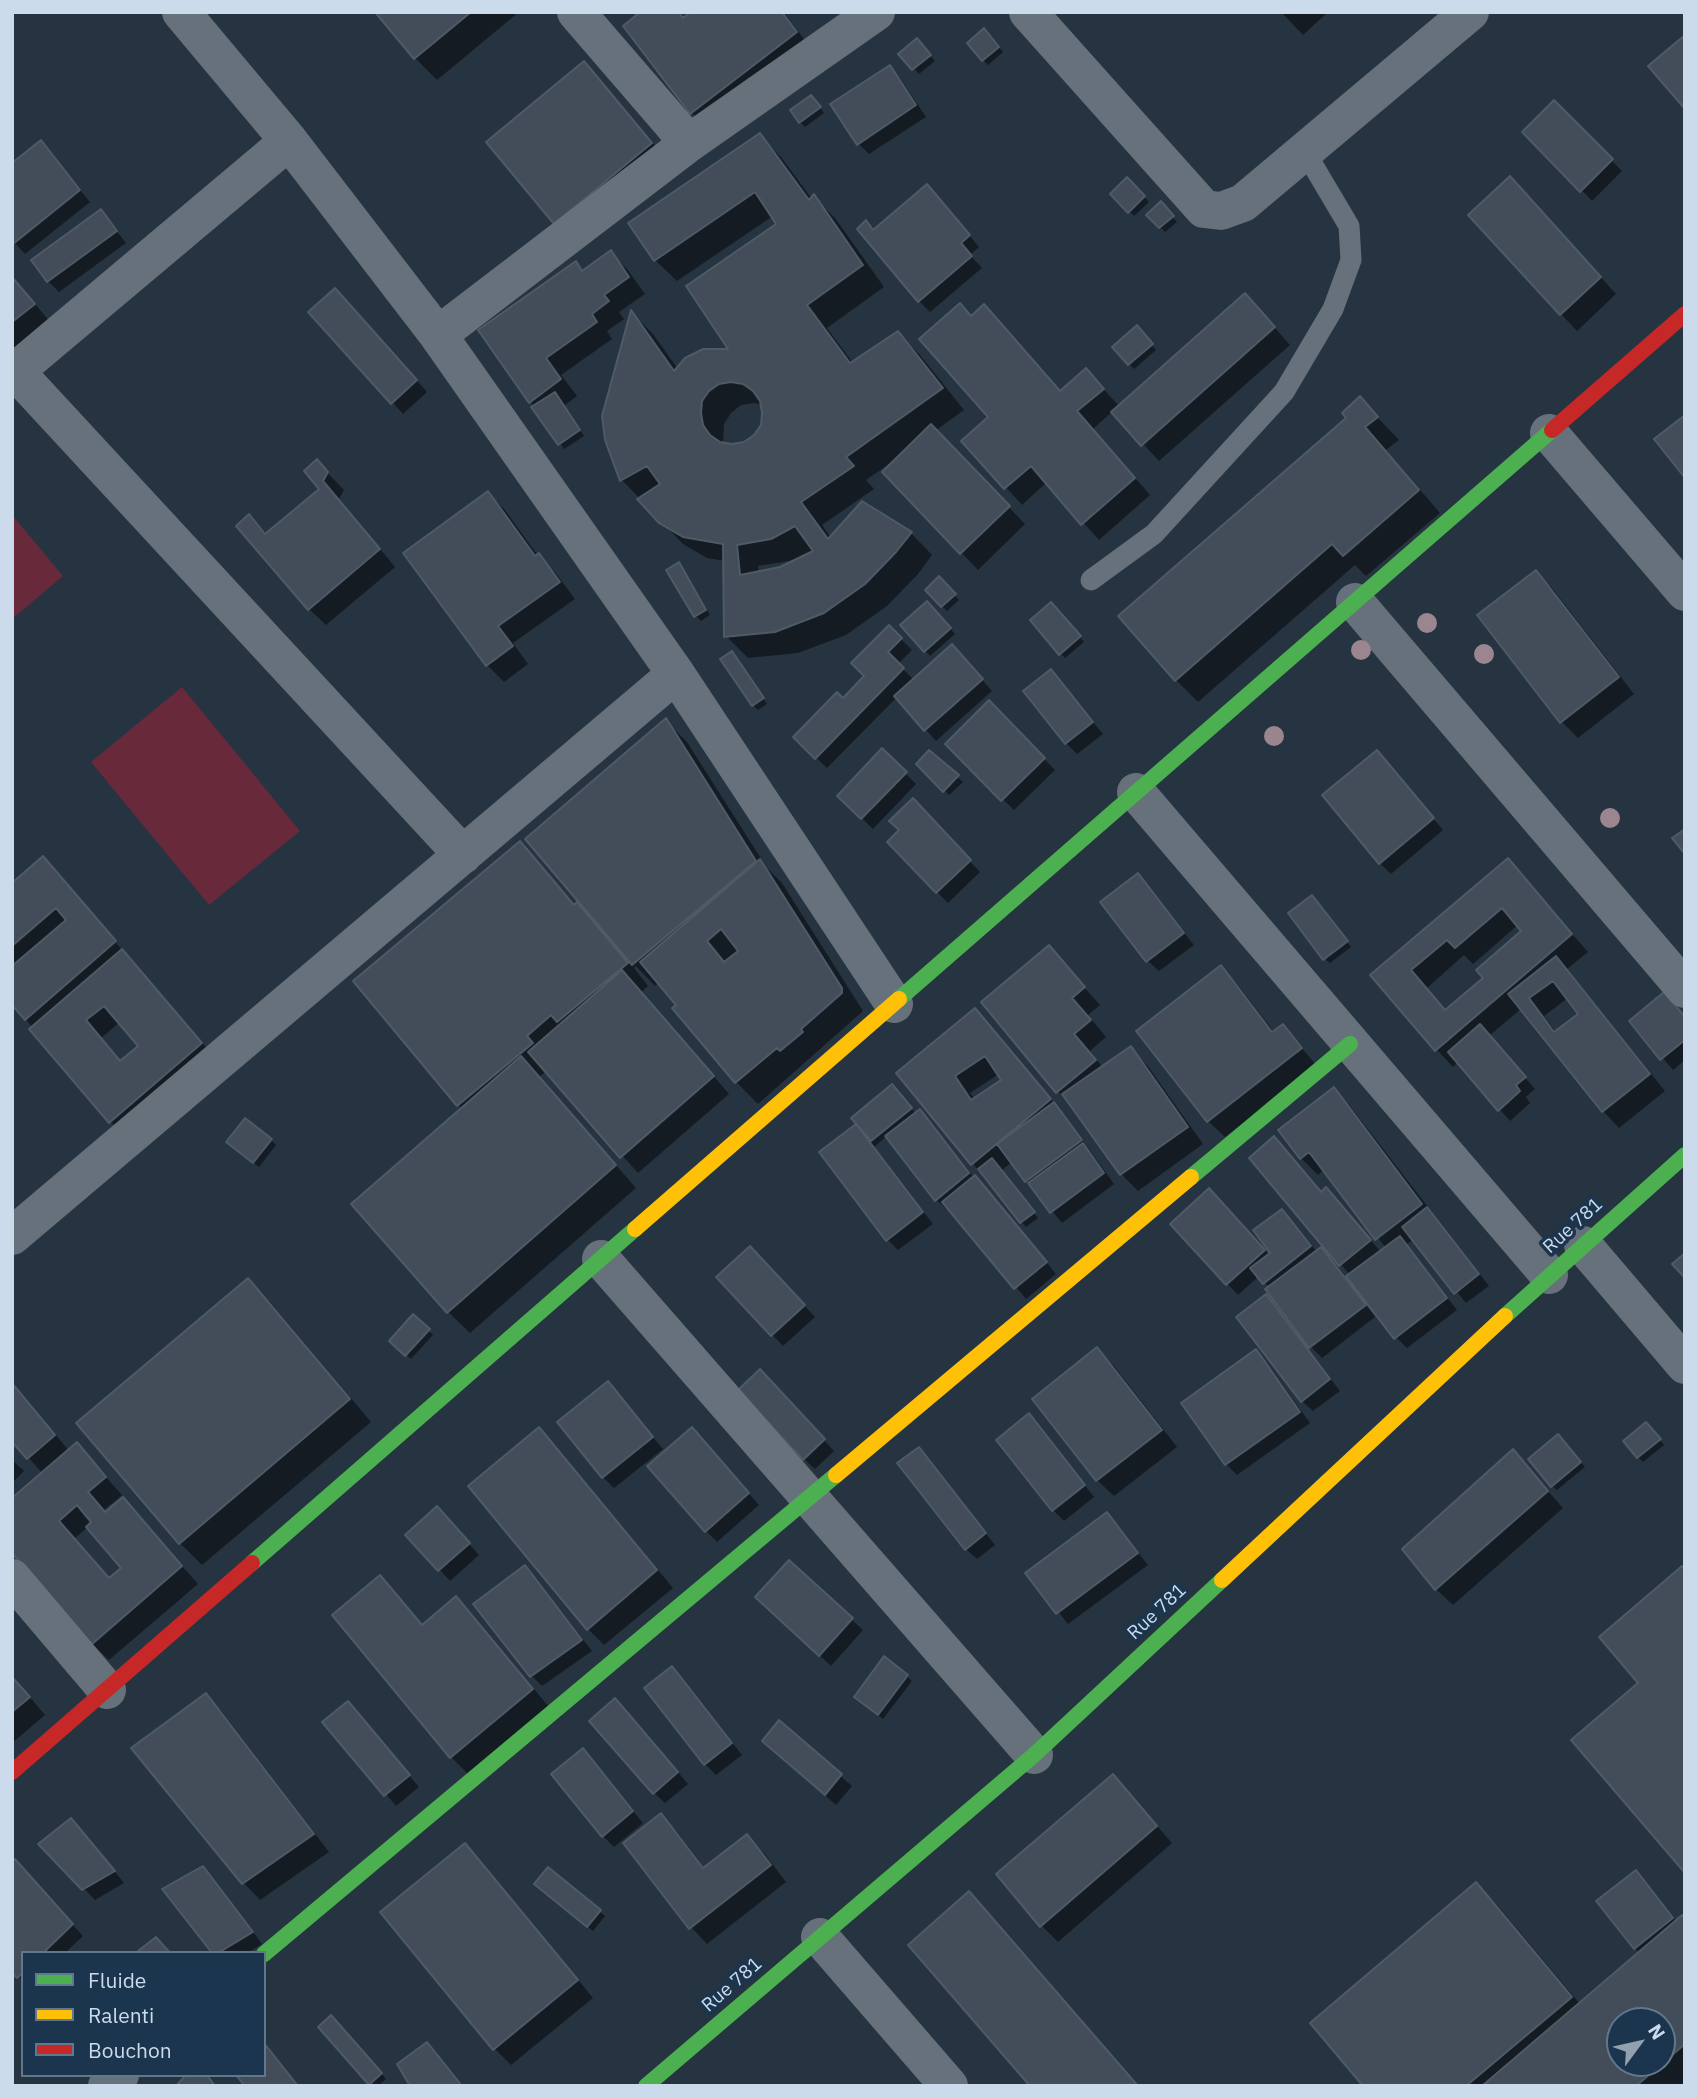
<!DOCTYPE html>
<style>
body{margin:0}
#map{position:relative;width:1697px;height:2098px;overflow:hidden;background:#263441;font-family:"IBM Plex Sans",sans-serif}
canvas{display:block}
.frame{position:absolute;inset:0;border:14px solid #cbdbeb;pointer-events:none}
.legend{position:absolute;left:21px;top:1951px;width:245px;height:126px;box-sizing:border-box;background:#1a354d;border:2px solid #61778c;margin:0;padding:9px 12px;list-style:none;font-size:21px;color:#cbdbeb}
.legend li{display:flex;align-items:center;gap:14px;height:35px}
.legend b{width:35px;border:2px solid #61778c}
.north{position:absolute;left:1606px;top:2007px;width:70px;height:70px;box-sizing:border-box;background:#1a354d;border:2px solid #61778c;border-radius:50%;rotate:57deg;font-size:19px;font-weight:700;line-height:28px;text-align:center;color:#cbdbeb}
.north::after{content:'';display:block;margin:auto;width:24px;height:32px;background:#91a1b0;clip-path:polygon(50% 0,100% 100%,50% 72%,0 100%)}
</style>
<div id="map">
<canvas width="1697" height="2098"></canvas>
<div class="frame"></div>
<ul class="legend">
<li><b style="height:9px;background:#4caf50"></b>Fluide</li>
<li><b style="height:9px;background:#ffc107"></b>Ralenti</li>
<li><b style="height:9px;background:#c62828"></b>Bouchon</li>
</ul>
<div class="north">N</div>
</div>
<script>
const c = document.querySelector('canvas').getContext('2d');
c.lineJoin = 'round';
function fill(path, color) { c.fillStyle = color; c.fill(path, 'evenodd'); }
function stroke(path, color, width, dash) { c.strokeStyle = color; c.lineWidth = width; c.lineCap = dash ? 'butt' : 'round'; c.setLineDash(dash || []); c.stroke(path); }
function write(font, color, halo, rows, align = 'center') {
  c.font = font + ' "IBM Plex Sans",sans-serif'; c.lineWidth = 7; c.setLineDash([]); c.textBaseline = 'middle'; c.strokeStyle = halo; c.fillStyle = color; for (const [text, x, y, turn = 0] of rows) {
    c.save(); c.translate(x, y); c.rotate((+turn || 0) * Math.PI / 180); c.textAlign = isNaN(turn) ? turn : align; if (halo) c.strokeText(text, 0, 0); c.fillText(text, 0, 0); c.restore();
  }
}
fill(new Path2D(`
 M12,515L63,576L12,619Z
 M182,687L300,831L209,905L91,762Z`), '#68293b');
fill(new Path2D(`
 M377,12H519L437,80L415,58Z
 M643,12H680L685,18L693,12H784L812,50L708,129L692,113L625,26Z
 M1281,12H1328L1303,35Z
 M989,36L1003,52L988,65L983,60Z
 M922,46L935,61L919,74L901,54Z
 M584,63L668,161L572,240Z
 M889,67L900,78L926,117L869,154L858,143Z
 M816,102L824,113L805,127L800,122Z
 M1554,102L1622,171L1592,201L1525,132Z
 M759,135L781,157L812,199L814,197L835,218L884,287L827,328L853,363L898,333L920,355L964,410L935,431L1025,524L978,570L884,472L893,464L892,462L866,480L874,489L822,525L831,538L911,533L932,555L918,574L887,606L846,635L798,653L748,658L726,636L725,561L707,558L683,544L622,480L632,313L653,334L678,369L732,351L778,225L773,216L677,281L655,260ZM754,403L763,405L762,426L755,436L745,444L732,446L723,444L724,424L731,413L741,405ZM795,560L780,568L759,573L758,566Z
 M41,143L90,202L25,254L12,240V166Z
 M1127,179L1149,202L1134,216L1112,194Z
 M1527,195L1616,294L1577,331L1561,314Z
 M938,198L979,247L970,255L982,268L930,312L919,301L874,231Z
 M1161,204L1177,222L1165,232L1149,215Z
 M100,211L126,243L59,292L48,281Z
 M610,252L627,269L645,294L619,312L624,319L607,331L612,339L561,375L577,396L564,406L584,436L564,449L530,401L575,263L584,272Z
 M12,276L50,322L12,352Z
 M346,301L427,392L403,414L311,312Z
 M1261,312L1290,345L1159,461L1113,411L1093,429L1150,495L1099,540L1047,482L1022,505L964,441L990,417L972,318L1061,392L1086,370L1120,407Z
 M1141,333L1156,350L1134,369L1114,347Z
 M1360,399L1399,440L1386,450L1440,513L1366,576L1355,565L1198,702L1176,680Z
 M317,462L344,490L339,499L395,567L326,625L309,609L249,517L267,534L321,489Z
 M488,493L505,510L538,556L555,572L575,599L513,643L528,664L504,682L487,665L405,553Z
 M678,564L710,615L701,621L696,616Z
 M1536,572L1552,588L1634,694L1578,738L1562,722Z
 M939,578L959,600L947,611L927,590Z
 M927,603L955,634L930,656L902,625Z
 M1056,609L1084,642L1065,658L1060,653Z
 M889,627L912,650L898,664L914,680L963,658L992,691L936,741L897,697L827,768L795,737L843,700L866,676Z
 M737,659L767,704L758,710L753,705Z
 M1051,671L1103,734L1077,754L1066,743Z
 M989,703L1055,770L1014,810L947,744Z
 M666,721L687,742L767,868L782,883L863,1011L758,1104L736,1082L674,1009L679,1005L659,982L655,986L636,966L634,968L648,986L641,992L729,1094L638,1173L547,1071L539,1077L636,1188L470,1333L448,1312L463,1109L458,1105L520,843L576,905L580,901Z
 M883,751L916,784L873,829L839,796Z
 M1377,752L1443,830L1391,874L1380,863Z
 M929,753L963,782L949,795L918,764Z
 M913,801L980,872L948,903L937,892L901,830Z
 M43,858L217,1060L127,1138L110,1121L12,1003V885ZM120,1022L140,1047L121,1062L101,1038Z
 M1508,861L1588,952L1567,969L1665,1091L1619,1128L1603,1111L1522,1008L1489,1036L1535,1089L1526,1097L1530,1103L1510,1121L1458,1062L1453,1067L1437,1050L1373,976ZM1518,925L1524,932L1485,978L1446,1011L1427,988L1464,955L1473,964ZM1568,998L1580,1014L1556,1032L1544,1016Z
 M1138,875L1194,945L1159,971L1148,961Z
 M1317,902L1351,947L1330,963L1325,959Z
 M1049,948L1100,1005L1088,1015L1106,1037L1090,1051L1103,1068L1130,1048L1147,1065L1203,1144L1138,1191L1121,1174L1074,1108L1058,1091Z
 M1221,967L1237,984L1275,1033L1283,1026L1317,1066L1225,1137L1208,1121Z
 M975,1010L991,1027L1066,1117L1114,1184L1062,1223L1012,1162L1001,1171L1038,1218L1026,1227L898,1074ZM999,1074L1004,1080L975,1100L970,1093Z
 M1685,1017V1060L1673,1070L1631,1021Z
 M1334,1089L1350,1106L1489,1286L1466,1303L1414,1239L1406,1245L1457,1310L1407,1348L1396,1337L1350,1275L1251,1159L1337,1201L1381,1252L1386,1248L1324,1169L1318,1175L1301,1158L1280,1130Z
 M897,1091L916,1114L920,1111L930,1122L974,1178L986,1188L1056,1274L1026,1299L950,1208L947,1210L936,1199L887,1136L874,1147L933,1224L898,1250L887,1239L856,1126L863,1133Z
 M271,1140L276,1145L259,1167L233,1146Z
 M1220,1202L1269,1255L1272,1253L1281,1211L1317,1252L1321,1249L1331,1260L1375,1317L1322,1358L1305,1341L1303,1343L1340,1391L1313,1411L1302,1401L1266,1297L1283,1314L1284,1312L1270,1288L1259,1276L1238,1295L1172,1225Z
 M761,1259L815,1317L783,1346L718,1277Z
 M248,1281L270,1302L371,1422L202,1565L180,1543Z
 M413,1317L433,1335L411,1359L391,1341Z
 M1097,1349L1114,1366L1177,1447L1114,1496L1097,1480Z
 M1256,1352L1267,1363L1310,1423L1237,1475L1226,1464Z
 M12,1381L69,1451L77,1445L122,1495L104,1510L106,1513L123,1499L198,1584L109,1660L92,1644L43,1474L12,1439ZM88,1527L123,1568L110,1579L75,1538Z
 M771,1383L834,1451L815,1469L804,1459Z
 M608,1384L663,1449L614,1488L603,1477Z
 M1039,1427L1094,1497L1064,1521L1053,1510Z
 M539,1429L555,1445L673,1588L604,1645L588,1629Z
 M1651,1429L1664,1445L1643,1462L1638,1457Z
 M702,1440L759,1505L717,1542L706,1531Z
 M1563,1441L1585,1467L1557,1490L1552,1486Z
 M918,1449L995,1545L977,1559L966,1549Z
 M1513,1452L1563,1508L1453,1605L1436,1589Z
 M12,1460L24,1471L12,1483Z
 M1107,1514L1148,1565L1068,1624L1028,1573Z
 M447,1519L479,1555L450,1581L408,1535Z
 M789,1562L863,1630L831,1666L769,1608Z
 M524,1567L535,1578L592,1651L542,1686L531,1675Z
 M380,1578L423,1626L456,1598L473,1615L549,1707L468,1774L451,1757Z
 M672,1668L742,1755L716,1775L705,1764Z
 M12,1676L45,1715L12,1743Z
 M907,1676L912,1681L883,1719L861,1702Z
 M205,1696L222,1712L329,1852L260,1900L244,1883L133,1748Z
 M348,1703L419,1787L396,1806L325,1722Z
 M626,1711L688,1784L665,1803L654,1793Z
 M779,1723L852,1786L836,1805L775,1752Z
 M583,1750L643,1823L614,1847L603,1836Z
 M1113,1776L1172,1843L1058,1942L1041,1925Z
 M661,1816L677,1832L705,1869L747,1837L764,1853L786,1882L707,1944L691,1927Z
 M82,1831L124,1883L95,1900L41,1844Z
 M465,1845L481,1861L593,1998L511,2065L495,2049Z
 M203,1868L214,1879L262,1944L247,1953H214Z
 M548,1869L605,1916L593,1931L542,1889Z
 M1635,1872L1677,1922L1685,1920L1684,2086H1366L1476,1885L1498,1906L1580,2004L1640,1953L1635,1948ZM1620,2021H1662V2063H1620Z
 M25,1873L83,1936L65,1953H23V1981L12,1970Z
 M969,1893L991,1915L1139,2086H1033Z
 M336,2022L386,2079L378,2086H372L320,2027Z
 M264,2042L299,2086H247L264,2075Z`), '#0007');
const building = new Path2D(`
 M375,12H471L414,59Z
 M640,12H679L683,18L690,12H782L797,32L690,114L623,26Z
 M984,28L999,47L982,61L967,43Z
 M1685,35V109L1648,66Z
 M917,38L931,55L912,70L898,54Z
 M584,61L652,143L554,224L486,142Z
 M890,65L916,105L857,145L830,104Z
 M811,95L821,107L799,123L790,110Z
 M1554,100L1613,159L1580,192L1522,132Z
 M760,133L809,200L814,194L863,265L807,305L850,363L898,331L943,388L846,457L854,466L801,502L828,539L862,501L912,532L896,552L865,584L824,613L775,632L724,637L723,544L683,537L659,523L637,499L660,484L647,466L620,481L605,440L602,416L631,310L674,371L685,358L703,349H728L686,286L776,224L755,192L654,261L628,223ZM731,382L743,384L753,391L760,401L762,413L761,425L754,435L744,442L732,444L720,442L710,435L703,425L701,413L702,401L709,391L719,384ZM795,526L813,551L780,567L740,575L737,545L771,539Z
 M41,140L80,190L13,244L12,163Z
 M1510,176L1601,277L1560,315L1468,215Z
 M1127,177L1145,196L1128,213L1110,194Z
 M927,184L970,235L961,243L972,256L918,302L857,229L866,220L873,230Z
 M1161,201L1174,216L1159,228L1146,215Z
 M101,209L117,231L47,282L31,260Z
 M611,250L629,277L604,295L609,301L592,314L597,322L546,358L561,379L529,403L478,330L576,261L582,271Z
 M12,277L35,304L12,322Z
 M335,288L417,380L391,404L308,312Z
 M1245,293L1275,327L1141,446L1111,412Z
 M960,303L971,316L984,304L1060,391L1086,368L1104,389L1077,411L1135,478L1081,525L1031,466L1004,489L961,441L988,417L919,339Z
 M1137,325L1153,344L1128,365L1112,347Z
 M555,392L580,430L558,445L531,407Z
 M1360,396L1378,417L1365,427L1419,490L1343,556L1332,544L1175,681L1118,616L1346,418L1342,413Z
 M1685,415V478L1654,439Z
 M931,424L1010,506L960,554L882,472Z
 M317,459L328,472L323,481L380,549L308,610L236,526L249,514L265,534L319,489L304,471Z
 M488,491L535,556L539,553L560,582L498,626L513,646L486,666L403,553Z
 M679,562L706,610L694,617L666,570Z
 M1536,570L1619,677L1560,723L1477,615Z
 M939,576L956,594L941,607L925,590Z
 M927,601L951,628L924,652L900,625Z
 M1051,602L1081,636L1059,655L1030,620Z
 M889,625L902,638L888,652L904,668L815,759L793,737L837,692L843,698L864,676L851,663Z
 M952,644L983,679L924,731L894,696Z
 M732,651L764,698L752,706L720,659Z
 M1051,669L1093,722L1065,744L1023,691Z
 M989,700L1045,758L1001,801L945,744Z
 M666,718L756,861L632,965L525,839Z
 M882,748L907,772L861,819L837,796Z
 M929,750L959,775L943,792L916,764Z
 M1377,750L1434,818L1379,864L1322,795Z
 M913,798L971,860L936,893L887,842L899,830L889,821Z
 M1685,829V854L1672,838Z
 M520,841L574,905L577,902L628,963L557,1022L551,1015L527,1036L533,1043L457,1106L353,981Z
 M43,856L116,941L25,1020L12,1005V966L66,920L56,908L12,946V883Z
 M1508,858L1572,934L1435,1051L1370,975ZM1502,908L1521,931L1476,970L1483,978L1445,1010L1411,970L1447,940L1455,948Z
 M760,859L842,988V993L801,1029L803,1032L780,1051L777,1048L735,1083L672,1008L676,1005L640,962ZM721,929L738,951L724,962L707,941Z
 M1138,873L1184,933L1146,962L1100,902Z
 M1312,895L1348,941L1323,960L1288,913Z
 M1049,945L1085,987L1072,998L1091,1020L1074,1034L1096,1060L1056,1093L981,1002Z
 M122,949L202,1043L109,1123L29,1029ZM104,1006L138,1046L120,1061L86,1020Z
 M1556,956L1650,1074L1602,1112L1508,994ZM1553,981L1578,1014L1554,1032L1529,998Z
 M1221,965L1272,1032L1283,1024L1302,1048L1207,1122L1136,1031Z
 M622,970L714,1076L620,1158L528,1052Z
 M1664,992L1685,1017V1040L1660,1060L1629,1021Z
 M975,1008L1051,1099L971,1165L896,1073ZM985,1056L1001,1080L971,1100L955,1076Z
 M1480,1024L1526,1077L1516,1085L1520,1091L1498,1111L1448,1052Z
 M1131,1046L1188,1127L1120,1175L1062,1094Z
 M521,1056L616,1165L447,1313L351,1204Z
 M892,1084L912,1108L871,1141L851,1118Z
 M1334,1087L1422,1204L1375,1240L1309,1152L1300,1159L1278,1130Z
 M1054,1102L1082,1140L1025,1182L997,1144Z
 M920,1109L969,1173L935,1201L885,1136Z
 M245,1118L272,1139L253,1163L226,1142Z
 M856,1124L923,1212L886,1241L819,1152Z
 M1274,1136L1321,1192L1326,1187L1371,1240L1339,1266L1249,1158Z
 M1083,1143L1104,1173L1050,1213L1028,1183Z
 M992,1158L1035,1212L1020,1223L978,1169Z
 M975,1175L1047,1262L1014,1289L942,1202Z
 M1209,1188L1265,1250L1226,1285L1170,1224Z
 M1427,1207L1479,1274L1454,1294L1402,1227Z
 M1282,1209L1311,1246L1263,1284L1250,1268L1270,1253L1253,1230Z
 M1400,1236L1447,1298L1394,1339L1346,1276Z
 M750,1246L805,1305L771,1336L716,1277Z
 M1321,1247L1366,1305L1309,1348L1265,1289Z
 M1685,1253V1278L1672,1264Z
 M248,1278L350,1399L179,1544L76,1423Z
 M1266,1294L1330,1379L1301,1402L1236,1317Z
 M413,1314L430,1329L405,1356L389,1341Z
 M1097,1347L1162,1430L1096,1481L1032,1399Z
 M1256,1349L1300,1412L1225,1465L1181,1403Z
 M760,1369L825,1439L803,1460L738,1390Z
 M608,1381L653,1437L602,1478L557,1422Z
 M12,1383L55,1435L27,1459L12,1442Z
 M1029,1413L1085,1485L1052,1511L996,1440Z
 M1646,1422L1661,1439L1637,1458L1623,1441Z
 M539,1427L657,1570L587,1630L468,1486Z
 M692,1427L749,1493L705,1532L647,1466Z
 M1558,1434L1581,1462L1551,1487L1528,1459Z
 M77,1442L106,1477L88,1492L105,1512L123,1497L182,1566L91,1645L12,1553V1498ZM77,1505L91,1522L86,1527L121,1568L109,1578L59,1521Z
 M919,1447L986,1533L965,1550L897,1463Z
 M1513,1449L1548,1491L1435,1590L1402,1549Z
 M437,1506L470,1543L438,1571L405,1535Z
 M1107,1512L1138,1553L1056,1614L1025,1573Z
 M789,1560L853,1618L819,1656L755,1597Z
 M525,1565L582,1640L530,1677L473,1604Z
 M1682,1566L1685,1570V1873L1571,1740L1638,1683L1599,1637Z
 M380,1575L422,1625L456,1596L533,1689L450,1758L332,1615Z
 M884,1656L908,1675L878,1715L854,1697Z
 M672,1666L732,1743L704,1765L644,1688Z
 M12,1677L30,1697L12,1712Z
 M206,1693L314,1834L242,1884L131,1748Z
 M615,1698L678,1772L653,1794L589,1721Z
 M348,1701L410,1775L384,1796L322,1722Z
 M779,1720L842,1774L825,1795L762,1741Z
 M583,1748L633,1811L602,1837L551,1774Z
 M1113,1774L1157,1826L1040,1927L996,1874Z
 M661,1813L703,1868L747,1834L771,1865L689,1929L623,1843Z
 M71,1818L115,1871L82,1890L38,1844Z
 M465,1843L578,1980L493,2050L380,1912Z
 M15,1859L73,1924L43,1953H23V1973L17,1978L12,1973V1862Z
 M203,1866L253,1932L218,1953H212L162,1889Z
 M548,1867L601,1910L587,1927L534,1884Z
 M1636,1870L1673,1918L1634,1949L1596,1901Z
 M1476,1882L1572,1997L1466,2086H1363L1310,2023Z
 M969,1891L1138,2086H1030L908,1945Z
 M1682,1915L1685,1918V2044L1636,2086H1482ZM1620,2021H1662V2063H1620Z
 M156,1937L170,1953H140L138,1951Z
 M331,2015L382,2073L369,2085L318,2027Z
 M427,2042L462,2086H410L397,2064Z
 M264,2043L298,2086H245L236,2075H264Z
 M186,2075H207L215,2086H176Z`);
fill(building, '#424d59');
stroke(building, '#4e5a65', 2);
stroke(new Path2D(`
 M1091,580L1154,534L1284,392L1333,309L1351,260L1349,226L1304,150`), '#67717b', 21);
stroke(new Path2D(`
 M181,12L289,141L438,335L676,674L894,1004
 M576,12L689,143
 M1028,12L1204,209L1221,211L1243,203L1470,12
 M438,335L689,143L876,12
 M16,372L463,855
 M12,374L289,141
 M1549,433L1685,592
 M1355,602L1685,989
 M1136,792L1549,1275
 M12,1236L676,674
 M1583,1245L1685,1365
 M601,1259L1034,1755
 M12,1578L107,1690
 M820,1937L949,2086
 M107,2086L120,2075`), '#67717b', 38);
stroke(new Path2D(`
 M899,999L1552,430
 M1191,1177L1350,1044
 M1505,1316L1685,1155
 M252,1563L635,1229
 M264,1954L836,1475
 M646,2086L1034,1755L1222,1580`), '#4caf50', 16);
stroke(new Path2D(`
 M635,1229L899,999
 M836,1475L1191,1177
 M1222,1580L1505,1316`), '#ffc107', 16);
stroke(new Path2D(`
 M1552,430L1685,314
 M12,1772L252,1563`), '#c62828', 16);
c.fillStyle = '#9b858f';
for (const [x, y] of [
 [1427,623],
 [1361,650],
 [1484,654],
 [1274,736],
 [1610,818]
]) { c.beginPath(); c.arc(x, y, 10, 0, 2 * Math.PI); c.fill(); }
write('19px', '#cbdbeb', '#1a354d', [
 ["Rue 781",1573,1226,-42],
 ["Rue 781",1157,1612,-43],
 ["Rue 781",732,1985,-41]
]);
</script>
